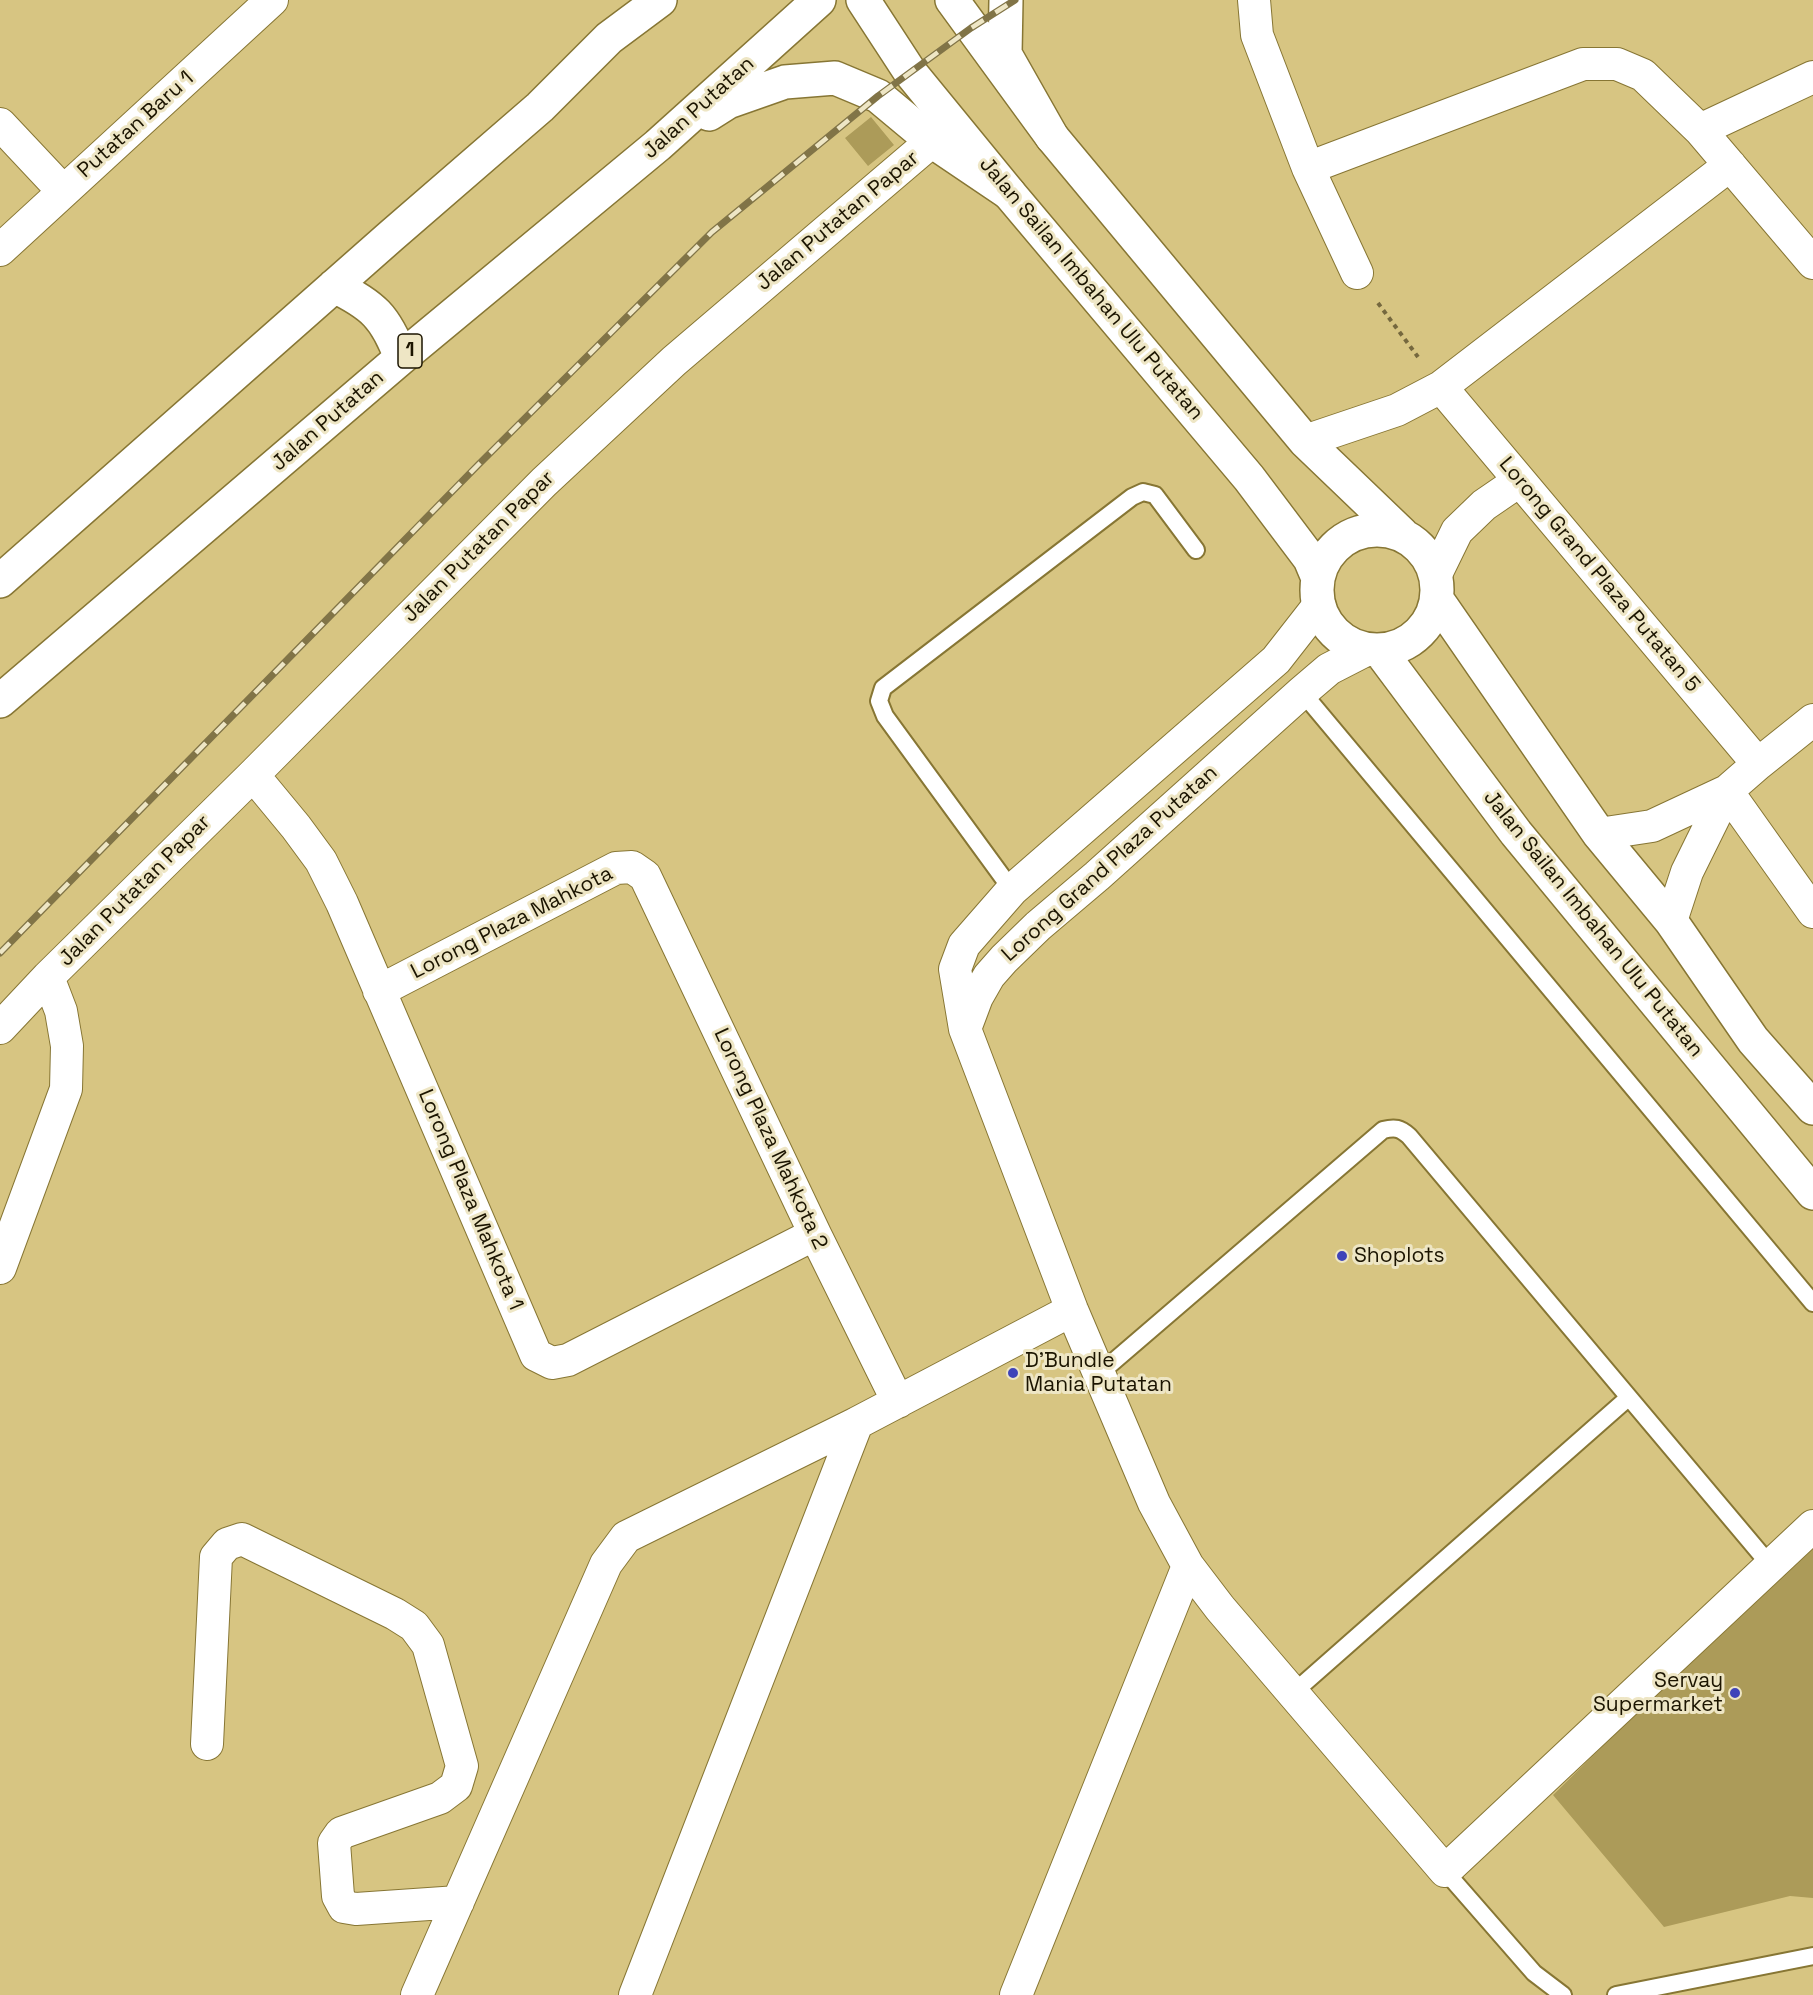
<!DOCTYPE html>
<style>
body{margin:0}
canvas{display:block;background:#d7c582}
</style>
<canvas width="1813" height="1995"></canvas>
<script>
const c = document.querySelector('canvas').getContext('2d');
c.lineJoin = 'round';
function fill(path, color) { c.fillStyle = color; c.fill(path, 'evenodd'); }
function stroke(path, color, width, dash) { c.strokeStyle = color; c.lineWidth = width; c.lineCap = dash ? 'butt' : 'round'; c.setLineDash(dash || []); c.stroke(path); }
function write(font, color, halo, rows, align = 'center') {
  c.font = font + ' "Space Grotesk",sans-serif'; c.lineWidth = 6; c.setLineDash([]); c.textBaseline = 'middle'; c.strokeStyle = halo; c.fillStyle = color; for (const [text, x, y, turn = 0] of rows) {
    c.save(); c.translate(x, y); c.rotate((+turn || 0) * Math.PI / 180); c.textAlign = isNaN(turn) ? turn : align; if (halo) c.strokeText(text, 0, 0); c.fillText(text, 0, 0); c.restore();
  }
}
fill(new Path2D(`
 M871,117L894,145L868,166L845,138Z
 M1813,1546V1898L1790,1896L1664,1927L1553,1795L1760,1591Z`), '#ac9b59');
const lane = new Path2D(`
 M1302,692L1813,1303
 M1012,890L885,716L879,701L883,688L1132,497L1143,492L1155,495L1196,550
 M1099,1374L1383,1130C1395,1127 1400,1128 1409,1136L1770,1565
 M1293,1693L1628,1398
 M1445,1871L1534,1973L1563,1995
 M1616,1995L1813,1956`);
const street = new Path2D(`
 M1254,0L1257,35L1308,168L1357,273
 M0,124L63,191
 M1700,130L1813,77
 M1308,168L1583,64H1617L1643,75L1700,130L1813,263
 M0,250L272,0
 M1441,387L1758,764
 M1305,441L1397,410L1441,387L1730,165
 M1436,574L1457,531L1484,505L1519,481
 M1319,605L1276,660L1012,890L964,945L955,969L965,1029L1072,1310L1154,1503L1188,1566L1220,1608L1445,1871L1813,1526
 M253,775L296,827L321,861L342,903L536,1355L552,1363L568,1360L815,1234
 M1727,791L1813,912
 M1599,834L1652,826L1727,791L1758,764L1813,720
 M1671,921L1687,872L1727,791
 M379,991L616,868L632,867L645,876L815,1234L898,1402
 M0,1028L48,977L253,775L544,482L674,361L932,141
 M965,1029L977,997L989,976L1004,959L1038,926L1097,876L1302,692L1329,669L1366,650
 M0,1268L66,1089L67,1046L61,1011L48,977
 M207,1744L216,1557L227,1544L242,1539L395,1614L414,1626L428,1645L462,1766L456,1786L440,1798L341,1833L334,1843L338,1896L344,1907L356,1909L458,1902
 M417,1995L606,1564L626,1537L857,1423L1072,1310
 M635,1995L857,1423
 M1016,1995L1188,1566`);
const secondary = new Path2D(`
 M863,0L910,72L1009,193L1249,478L1310,559L1318,578
 M952,0L1052,137L1305,441L1402,534
 M1317 590a60 60 0 1 1 120 0a60 60 0 1 1-120 0Z
 M1438,601L1599,834L1671,921L1753,1040L1813,1108
 M1380,651L1516,833L1813,1193`);
const highway = new Path2D(`
 M1006,0L1005,54L1052,137
 M709,114L728,102L785,82L835,78L878,96L932,141L1009,193
 M334,286C373,305 386,317 401,358
 M0,581L391,236L540,107L609,38L660,0
 M0,701L401,358L658,145L819,0`);
stroke(lane, '#877634', 20);
stroke(street, '#877634', 34);
stroke(secondary, '#877634', 36);
stroke(highway, '#877634', 36);
stroke(new Path2D(`
 M1378,303L1418,357`), '#75683e', 4, [4.5, 4.5]);
stroke(lane, '#fff', 16);
stroke(street, '#fff', 32);
stroke(secondary, '#fff', 33);
stroke(highway, '#fff', 33);
const rail = new Path2D(`
 M0,953L479,464L712,232L878,96L971,28L1015,0`);
stroke(rail, '#817447', 7);
stroke(rail, '#eee6c5', 4.5, [14]);
for (const [x, y, r, color] of [
 [1342,1256,6,"#3f44b9"],
 [1013,1373,6,"#3f44b9"],
 [1735,1693,6,"#3f44b9"]
]) { const dot = new Path2D(); dot.arc(x, y, r, 0, 2 * Math.PI); c.fillStyle = color; c.fill(dot); stroke(dot, '#eee6c5', 2); }
for (const [x, y, w] of [
 [410,351,24]
]) { const box = new Path2D(); box.roundRect(x - w / 2, y - 17, w, 34, 4.5); c.fillStyle = '#eee6c5'; c.fill(box); stroke(box, '#1b1400', 1.5); }
write('bold 20px', '#1b1400', null, [
 ["1",410,351]
]);
write('21px', '#1b1400', '#eee6c5', [
 ["Jalan Putatan",699,108,-42],
 ["Putatan Baru 1",136,125,-42],
 ["Jalan Putatan Papar",838,221,-40],
 ["Jalan Sailan Imbahan Ulu Putatan",1091,289,50],
 ["Jalan Putatan",328,421,-41],
 ["Jalan Putatan Papar",479,547,-45],
 ["Lorong Grand Plaza Putatan 5",1599,575,50],
 ["Lorong Grand Plaza Putatan",1110,864,-42],
 ["Jalan Putatan Papar",135,891,-45],
 ["Lorong Plaza Mahkota",512,923,-27],
 ["Jalan Sailan Imbahan Ulu Putatan",1593,924,51],
 ["Lorong Plaza Mahkota 2",770,1139,65],
 ["Lorong Plaza Mahkota 1",470,1200,67]
]);
write('21px', '#1b1400', '#eee6c5', [
 ["Shoplots",1354,1256],
 ["D'Bundle",1025,1361],
 ["Mania Putatan",1025,1385],
 ["Servay",1723,1681,"right"],
 ["Supermarket",1723,1705,"right"]
], 'left');
</script>
